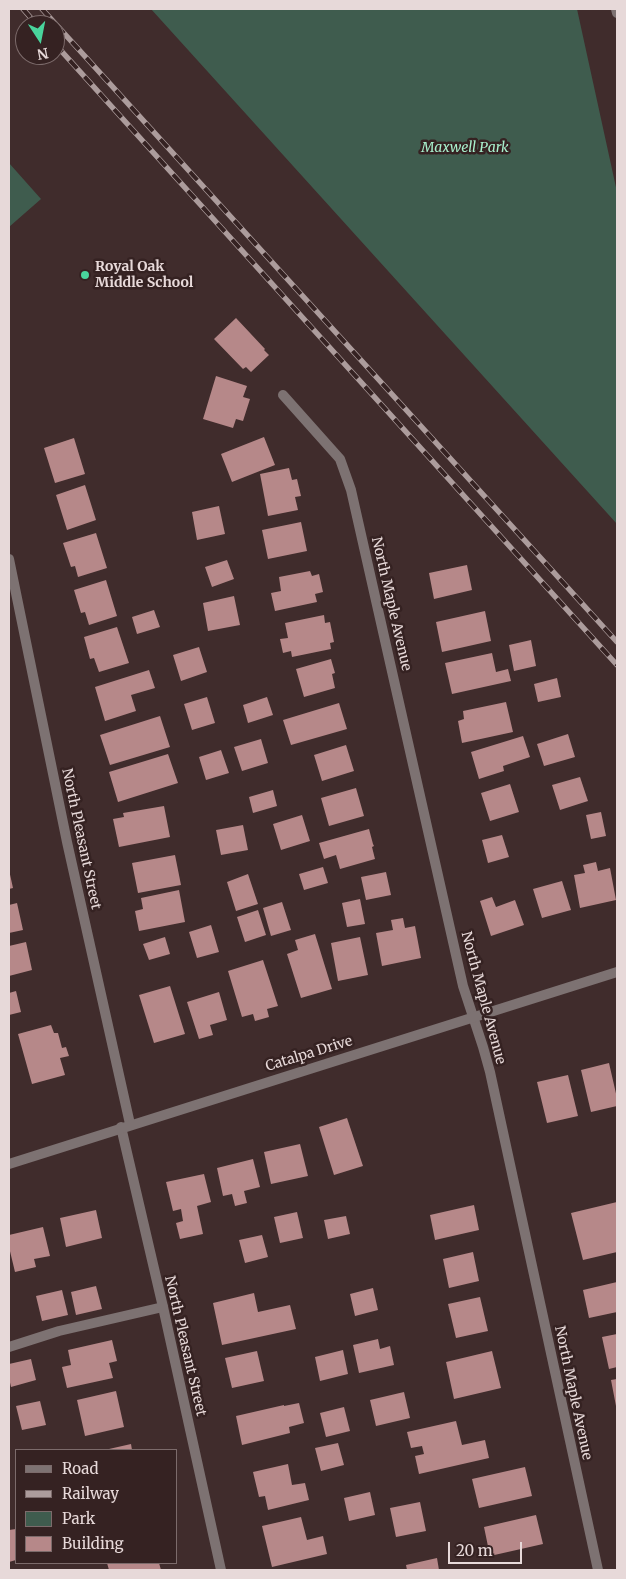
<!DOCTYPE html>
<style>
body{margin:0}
#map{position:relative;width:626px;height:1579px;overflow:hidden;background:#402c2c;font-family:Merriweather,serif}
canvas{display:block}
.frame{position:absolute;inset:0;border:10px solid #e7d9d9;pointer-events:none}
.legend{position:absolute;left:15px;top:1449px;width:162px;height:115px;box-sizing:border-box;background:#352222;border:1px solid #7c6b6b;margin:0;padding:6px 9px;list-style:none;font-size:15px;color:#e7d9d9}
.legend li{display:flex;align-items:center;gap:10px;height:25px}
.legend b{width:25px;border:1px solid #7c6b6b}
.north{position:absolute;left:15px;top:15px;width:50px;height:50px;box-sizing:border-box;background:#352222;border:1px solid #7c6b6b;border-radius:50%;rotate:169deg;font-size:14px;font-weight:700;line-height:20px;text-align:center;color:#e7d9d9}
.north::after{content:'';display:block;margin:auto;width:18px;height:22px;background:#49d49c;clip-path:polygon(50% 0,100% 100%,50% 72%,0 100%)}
.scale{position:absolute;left:448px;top:1542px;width:74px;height:22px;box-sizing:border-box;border:2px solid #e7d9d9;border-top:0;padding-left:6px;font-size:15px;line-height:18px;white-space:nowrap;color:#e7d9d9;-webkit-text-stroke:4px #352222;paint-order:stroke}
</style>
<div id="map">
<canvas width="626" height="1579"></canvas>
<div class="frame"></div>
<ul class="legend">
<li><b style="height:6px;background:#7d7272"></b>Road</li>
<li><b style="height:6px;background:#ac9c9c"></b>Railway</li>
<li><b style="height:14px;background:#3f5c4e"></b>Park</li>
<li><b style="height:14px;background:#b68889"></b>Building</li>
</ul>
<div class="north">N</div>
<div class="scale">20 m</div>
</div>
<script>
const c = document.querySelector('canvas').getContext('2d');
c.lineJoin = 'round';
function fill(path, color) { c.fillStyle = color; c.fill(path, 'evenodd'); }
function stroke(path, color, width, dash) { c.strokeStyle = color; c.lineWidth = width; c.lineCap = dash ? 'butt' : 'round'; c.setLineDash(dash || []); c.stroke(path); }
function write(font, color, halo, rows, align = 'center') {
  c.font = font + ' Merriweather,serif'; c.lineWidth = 5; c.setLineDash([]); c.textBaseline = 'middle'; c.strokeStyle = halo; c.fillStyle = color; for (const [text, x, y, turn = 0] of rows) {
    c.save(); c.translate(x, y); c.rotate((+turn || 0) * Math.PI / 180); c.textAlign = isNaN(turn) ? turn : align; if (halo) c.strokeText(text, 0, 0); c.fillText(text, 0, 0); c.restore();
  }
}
fill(new Path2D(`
 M151,9H577L617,192V524Z
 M9,163L41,199L9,227Z`), '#3f5c4e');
fill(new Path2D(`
 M236,318L265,349L264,350L269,355L251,372L246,367L243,369L214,339Z
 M216,376L247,386L243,397L250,399L243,421L236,419L233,428L203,419Z
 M264,437L275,465L232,482L221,454Z
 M74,438L85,474L55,483L44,448Z
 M289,468L292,480L297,479L301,496L295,497L298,510L268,516L260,474Z
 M85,485L96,520L67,530L56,495Z
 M219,506L225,534L197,540L192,512Z
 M301,522L307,551L268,559L262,530Z
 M96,533L107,568L78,577L75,566L71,567L63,543Z
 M227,560L234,579L212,587L205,567Z
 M467,565L472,590L434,599L429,573Z
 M310,571L312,576L319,574L323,592L315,594L317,602L275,611L271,593L281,591L279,577Z
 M106,580L117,616L89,625L85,612L81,613L74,590Z
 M234,596L240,625L208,631L203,603Z
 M154,610L160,627L137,634L132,617Z
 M485,611L491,641L442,652L436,622Z
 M324,615L325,623L330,622L334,642L330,643L331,649L292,657L291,651L283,653L280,639L288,638L285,623Z
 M117,627L129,663L99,672L94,658L90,659L84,637Z
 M531,640L536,666L514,671L509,645Z
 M199,647L207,672L181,681L173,655Z
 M492,653L496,672L508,669L511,681L452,694L445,663Z
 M331,659L335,673L332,674L335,688L304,697L296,669Z
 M149,670L155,688L131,695L136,711L105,721L95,687Z
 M557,678L561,697L538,702L534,684Z
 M207,697L215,723L192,730L184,704Z
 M267,697L273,715L248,723L243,705Z
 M506,702L513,732L462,743L458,721L464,719L463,711Z
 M339,703L347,729L291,745L283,720Z
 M160,716L170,747L110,765L100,735Z
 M568,734L575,757L544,766L537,744Z
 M523,736L530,757L503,766L504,771L479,779L471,752Z
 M261,739L268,763L242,771L234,747Z
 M346,745L354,771L322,781L314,755Z
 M221,750L229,773L206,780L199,757Z
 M168,754L178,783L118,802L109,772Z
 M580,777L588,801L560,810L552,785Z
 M510,784L519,812L490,821L481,793Z
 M356,788L364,816L329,826L321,798Z
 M273,790L277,806L253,813L249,797Z
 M164,806L170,837L119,847L113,819L124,817L123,813Z
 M601,812L606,836L591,839L586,815Z
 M302,815L310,841L281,850L273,824Z
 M243,825L248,850L221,855L216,830Z
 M369,829L373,844L374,846L372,847L375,859L340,869L336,855L324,859L319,843Z
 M502,835L509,857L488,863L482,840Z
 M175,855L181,885L138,893L132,863Z
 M596,862L598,871L610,868L616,900L580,908L574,875L585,873L583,865Z
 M323,867L328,883L304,890L299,874Z
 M9,870L13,888L9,889Z
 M386,872L391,895L366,900L361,877Z
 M248,874L258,904L236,911L227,882Z
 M562,881L571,910L542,918L533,889Z
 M179,890L185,922L139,931L135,911L143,909L141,898Z
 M492,897L496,907L515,900L524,925L491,936L480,901Z
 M360,899L365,924L347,927L342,903Z
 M282,902L291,930L271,936L263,908Z
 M17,903L23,930L9,933V905Z
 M258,910L266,935L245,942L237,917Z
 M403,918L405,928L415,926L421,958L382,966L376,933L393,930L391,920Z
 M211,925L219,952L197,958L189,932Z
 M315,934L332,989L301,998L287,954L298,950L295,940Z
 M165,937L170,954L149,960L143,944Z
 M360,937L368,975L338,981L331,943Z
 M26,942L32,970L9,976V946Z
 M263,960L278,1006L267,1009L269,1017L255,1021L253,1014L242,1017L228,971Z
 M170,986L185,1034L154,1043L139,995Z
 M16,991L21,1012L9,1015V993Z
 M219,992L227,1020L210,1025L213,1035L199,1039L187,1002Z
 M51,1025L54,1033H58L62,1048L66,1047L69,1056L60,1058L65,1075L32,1084L18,1034Z
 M609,1063L617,1098V1106L591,1112L581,1070Z
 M568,1075L578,1116L547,1123L537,1082Z
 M347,1118L363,1166L334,1175L319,1127Z
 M300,1144L308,1176L271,1184L264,1152Z
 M253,1159L260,1187L244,1191L247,1203L235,1206L232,1194L223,1196L217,1168Z
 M204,1174L211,1202L197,1206L203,1234L180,1239L176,1223L183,1221L181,1209L173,1211L166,1182Z
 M617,1202V1252L583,1260L571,1213Z
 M474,1205L479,1230L435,1240L430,1215Z
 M96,1210L102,1238L66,1247L60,1218Z
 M297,1212L303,1238L280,1243L274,1217Z
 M346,1216L350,1234L328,1239L324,1220Z
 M43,1227L50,1256L34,1259L36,1267L15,1272L9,1247V1235Z
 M262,1235L268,1257L245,1263L239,1240Z
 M473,1252L479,1281L449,1288L443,1259Z
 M617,1282V1312L589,1318L583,1290Z
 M96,1286L102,1309L76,1315L71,1292Z
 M373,1288L378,1310L355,1316L350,1294Z
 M62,1290L68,1315L42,1321L36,1296Z
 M254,1293L258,1312L290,1305L296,1329L222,1345L213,1303Z
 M480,1297L488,1331L456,1338L448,1304Z
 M617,1334V1367L609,1369L602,1337Z
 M378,1339L380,1349L390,1346L394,1365L359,1373L353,1345Z
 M112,1340L117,1361L109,1363L113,1378L67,1388L62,1367L71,1365L68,1350Z
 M343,1350L348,1374L320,1381L315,1357Z
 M257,1351L264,1381L232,1388L225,1358Z
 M492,1351L501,1388L454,1399L446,1362Z
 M31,1359L36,1380L11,1387L9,1378V1364Z
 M617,1379V1406H616L611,1380Z
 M116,1391L124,1427L85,1436L77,1400Z
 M404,1392L410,1418L376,1426L370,1400Z
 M40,1401L46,1425L22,1430L16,1406Z
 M299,1403L304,1423L289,1427L290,1433L242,1445L236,1416L284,1405V1406Z
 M344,1407L350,1431L326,1437L320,1413Z
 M456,1421L462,1445L485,1440L489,1458L419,1474L415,1456L424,1454L422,1446L411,1448L407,1432Z
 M338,1443L344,1465L321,1471L315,1448Z
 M131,1444L132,1450H109V1449Z
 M288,1464L292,1485L305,1483L309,1500L268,1510L265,1496L259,1497L253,1472Z
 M525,1467L532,1496L479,1508L472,1479Z
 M370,1492L375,1515L349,1521L344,1498Z
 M420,1502L426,1531L396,1537L390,1508Z
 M536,1515L543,1544L490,1556L484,1527Z
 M301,1517L307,1540L323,1536L327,1554L272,1567L262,1526Z
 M16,1529V1560L9,1562V1530Z
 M437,1558L439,1570H407L406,1565Z
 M107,1563H159L161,1570H109Z`), '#b68889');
stroke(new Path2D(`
 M9,1347L59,1331L163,1307`), '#7d7272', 10);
stroke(new Path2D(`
 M616,9L617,13
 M283,395L340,459L351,490L463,986L483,1047L490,1072L598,1570
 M9,559L67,842L130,1124
 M121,1127L163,1307L221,1570`), '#7d7272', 10);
stroke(new Path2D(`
 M9,1164L617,972`), '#7d7272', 10);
const rail = new Path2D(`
 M23,9L37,25
 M42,9L617,642
 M55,44L617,665`);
stroke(rail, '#ac9c9c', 5.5);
stroke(rail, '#352222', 4, [11]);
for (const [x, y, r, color] of [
 [85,275,5,"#49d49c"]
]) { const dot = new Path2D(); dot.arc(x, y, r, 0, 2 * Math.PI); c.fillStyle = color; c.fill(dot); stroke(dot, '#352222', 2); }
write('italic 14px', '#a8f0cd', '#352222', [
 ["Maxwell Park",465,148]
]);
write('bold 14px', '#e7d9d9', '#352222', [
 ["Royal Oak",95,267],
 ["Middle School",95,283]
], 'left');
write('14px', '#e7d9d9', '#352222', [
 ["North Maple Avenue",391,604,77],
 ["North Pleasant Street",81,839,78],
 ["North Maple Avenue",483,998,75],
 ["Catalpa Drive",309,1054,-17],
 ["North Pleasant Street",185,1346,77],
 ["North Maple Avenue",573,1393,78]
]);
</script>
